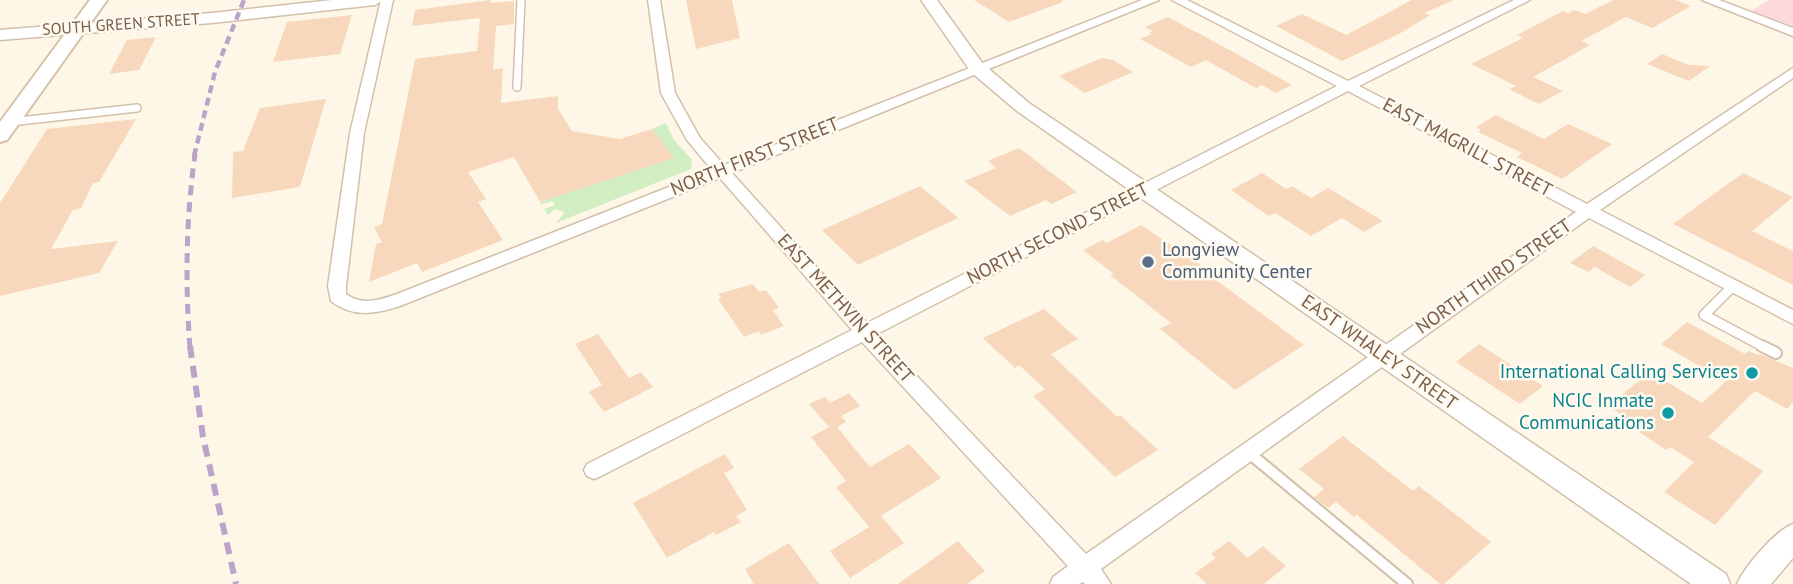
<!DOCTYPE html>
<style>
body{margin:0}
canvas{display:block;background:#fef7e7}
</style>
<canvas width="1793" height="584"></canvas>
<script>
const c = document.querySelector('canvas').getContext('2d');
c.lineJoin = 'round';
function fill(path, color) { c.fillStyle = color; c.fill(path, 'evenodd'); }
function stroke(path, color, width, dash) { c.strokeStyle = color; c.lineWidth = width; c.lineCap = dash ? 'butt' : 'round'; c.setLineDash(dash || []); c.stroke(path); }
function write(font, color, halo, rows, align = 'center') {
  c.font = font + ' "PT Sans",sans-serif'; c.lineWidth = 5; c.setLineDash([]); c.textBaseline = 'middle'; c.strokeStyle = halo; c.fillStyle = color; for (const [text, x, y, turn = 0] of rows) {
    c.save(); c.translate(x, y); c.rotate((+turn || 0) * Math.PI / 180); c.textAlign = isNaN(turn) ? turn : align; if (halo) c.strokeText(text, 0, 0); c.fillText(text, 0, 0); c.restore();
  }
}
fill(new Path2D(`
 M1769,0H1793V27L1751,11Z`), '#fdd9db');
fill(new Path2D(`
 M666,123L674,140L692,160L691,169L556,223L565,212L555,209L548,215L544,209L555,205L552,201L541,205L540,202L674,158L652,129Z`), '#d1eec3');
fill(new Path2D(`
 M491,0V3L514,1V24L496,26L493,70L503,68L501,103L558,96V109L572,131L620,139L652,129L674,158L540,202L514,157L468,172L486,199L478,202L503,240L422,272L417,263L369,282L376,244L382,242L374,227L382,224L415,59L477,51L480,18L412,26L415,10Z
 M686,0H732L740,38L696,49Z
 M974,0H1062L1063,2L1009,22Z
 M1412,0H1454L1424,13L1430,15L1399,34L1342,61L1276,26L1302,14L1346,35Z
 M1613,0H1675L1691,6L1652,28L1626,17L1581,41L1590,45L1533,77L1563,91L1539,104L1509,89L1516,86L1471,64L1523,38L1517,35L1563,11L1568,14L1574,10L1585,14Z
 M352,15L340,54L273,62L287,22Z
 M1168,17L1235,53L1292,85L1276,93L1262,85L1256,88L1206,60L1191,67L1140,39L1152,34L1149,33L1153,31L1145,27Z
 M156,37L139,70L109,74L127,40Z
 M1662,54L1689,65L1710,66L1689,81L1647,64Z
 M1102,58L1113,60L1133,72L1085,93L1059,76Z
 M326,99L300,187L232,198L233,152L243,151L260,108Z
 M1496,115L1544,139L1568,124L1612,144L1562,179L1517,157L1522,153L1478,132L1481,130L1476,127Z
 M136,119L99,182L93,183L81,208L73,210L51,249L118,241L99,273L0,296V203L47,129Z
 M1019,148L1040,164L1077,192L1051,204L1046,200L1010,216L964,181L996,168L988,161Z
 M1262,173L1286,189L1292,186L1311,198L1328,188L1383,221L1364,232L1342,218L1311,236L1275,213L1269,216L1231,190Z
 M1743,173L1793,197L1752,231L1793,251V285L1673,224Z
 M920,186L958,218L858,265L822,230Z
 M1141,225L1220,278L1216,280L1304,345L1235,390L1160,329L1171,323L1110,275L1114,274L1083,250L1103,240L1107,243Z
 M1593,246L1645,275L1630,287L1595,267L1588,272L1570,263Z
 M753,284L759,292L766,290L779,308L773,310L784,326L761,335L759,331L744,337L718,299L721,298L718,294Z
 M1044,309L1078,339L1051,354L1117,417L1120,415L1158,450L1115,477L1033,396L1045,389L1019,365L1015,368L983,338Z
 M1687,322L1745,354L1749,351L1758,355L1760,354L1793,368V402L1787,409L1755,391L1708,437L1763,471L1715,525L1664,492L1694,462L1670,447L1666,450L1639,432L1643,429L1608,406L1650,372L1702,403L1726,381L1661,344Z
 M598,334L629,378L641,372L653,387L604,412L589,392L602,385L575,344Z
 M1479,344L1543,386L1520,404L1456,362Z
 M849,393L860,406L841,416L846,422L837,427L870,467L909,444L941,478L881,516L904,543L850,578L830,551L869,527L836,487L846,481L811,437L829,427L809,404L825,397L830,403Z
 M1343,436L1413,491L1419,486L1491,542L1444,584H1440L1357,515L1354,517L1336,502L1328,508L1314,497L1324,489L1299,469Z
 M725,454L734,468L724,473L747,510L736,516L741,522L716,535L714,532L667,558L633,503Z
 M958,541L985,571L967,584H898Z
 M1229,541L1248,558L1263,546L1286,566L1264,584H1207L1195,573L1216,558L1211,554Z
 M789,543L819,584H754L745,569Z`), '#f7d8bc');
const serviceFar2 = new Path2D(`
 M517,87L521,0
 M10,122L137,108`);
const serviceFar1 = new Path2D(`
 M1733,286L1704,315L1766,348`);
const service = new Path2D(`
 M1762,346L1776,353
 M1248,452L1407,584`);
const minor = new Path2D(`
 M381,0H393L364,133L346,286V294C362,306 380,300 397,294L712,170L687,140L661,93L648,0H660L675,93L700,138L724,165L1142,0H1159L732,173L867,323L1337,86L1172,0H1187L1348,81L1514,0H1530L1359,86L1587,204L1793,68V78L1600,210L1793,310V324L1589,218L1101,569L1111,584H1085L1083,582L1079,584H1050L1053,577L1068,566L862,342L601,476L594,479L587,476L584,470L587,464L852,330L720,178L400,306C375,314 353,318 331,301L328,286L350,133ZM1348,91L1576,212L1086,554L877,334Z
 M1702,0H1719L1793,28V36Z`);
const tertiary = new Path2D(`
 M332,0H383L375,5L212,23L0,40V30L212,13Z
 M921,0H937L983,64L1029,103L1726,574L1730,584H1691L1017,111L971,72Z
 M1793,524V558L1771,584H1737C1745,566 1775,531 1793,524Z`);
const secondary = new Path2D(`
 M90,0H107L7,140L0,142V122Z`);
stroke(serviceFar2, '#d3c0ab', 10);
stroke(serviceFar1, '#d3c0ab', 12);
stroke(service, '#d3c0ab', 14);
stroke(minor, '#d3c0ab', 3);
stroke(tertiary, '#d3c0ab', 3);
stroke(secondary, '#d8c2aa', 4);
stroke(serviceFar2, '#fff', 7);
stroke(serviceFar1, '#fff', 9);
stroke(service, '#fff', 10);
fill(minor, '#fff');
fill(tertiary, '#fff');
fill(secondary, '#fff');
stroke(new Path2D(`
 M194,156L215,72L244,0`), '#bba3cb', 4.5, [8, 5]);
stroke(new Path2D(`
 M190,348C185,282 186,219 195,154`), '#bba3cb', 5, [10, 7]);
stroke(new Path2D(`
 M190,346L203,437L236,584`), '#bba3cb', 6, [12, 8]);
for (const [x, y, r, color] of [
 [1148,262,7,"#5c6f8a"],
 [1752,373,7,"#0f9aa8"],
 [1668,413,7,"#0f9aa8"]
]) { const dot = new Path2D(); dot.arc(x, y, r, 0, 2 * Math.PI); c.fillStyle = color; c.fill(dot); stroke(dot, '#fffaf0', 2.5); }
write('16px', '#7c5e48', '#fffaf0', [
 ["SOUTH GREEN STREET",121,25,-4]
]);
write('19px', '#7c5e48', '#fffaf0', [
 ["EAST MAGRILL STREET",1467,148,28],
 ["NORTH FIRST STREET",755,157,-22],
 ["NORTH SECOND STREET",1058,234,-27],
 ["NORTH THIRD STREET",1494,277,-35],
 ["EAST METHVIN STREET",845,309,48],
 ["EAST WHALEY STREET",1379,353,35]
]);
write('19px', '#4e5e75', '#fffaf0', [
 ["Longview",1162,251],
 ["Community Center",1162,273]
], 'left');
write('19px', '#0d838f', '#fffaf0', [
 ["International Calling Services",1738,373],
 ["NCIC Inmate",1654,402],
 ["Communications",1654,424]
], 'right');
</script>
